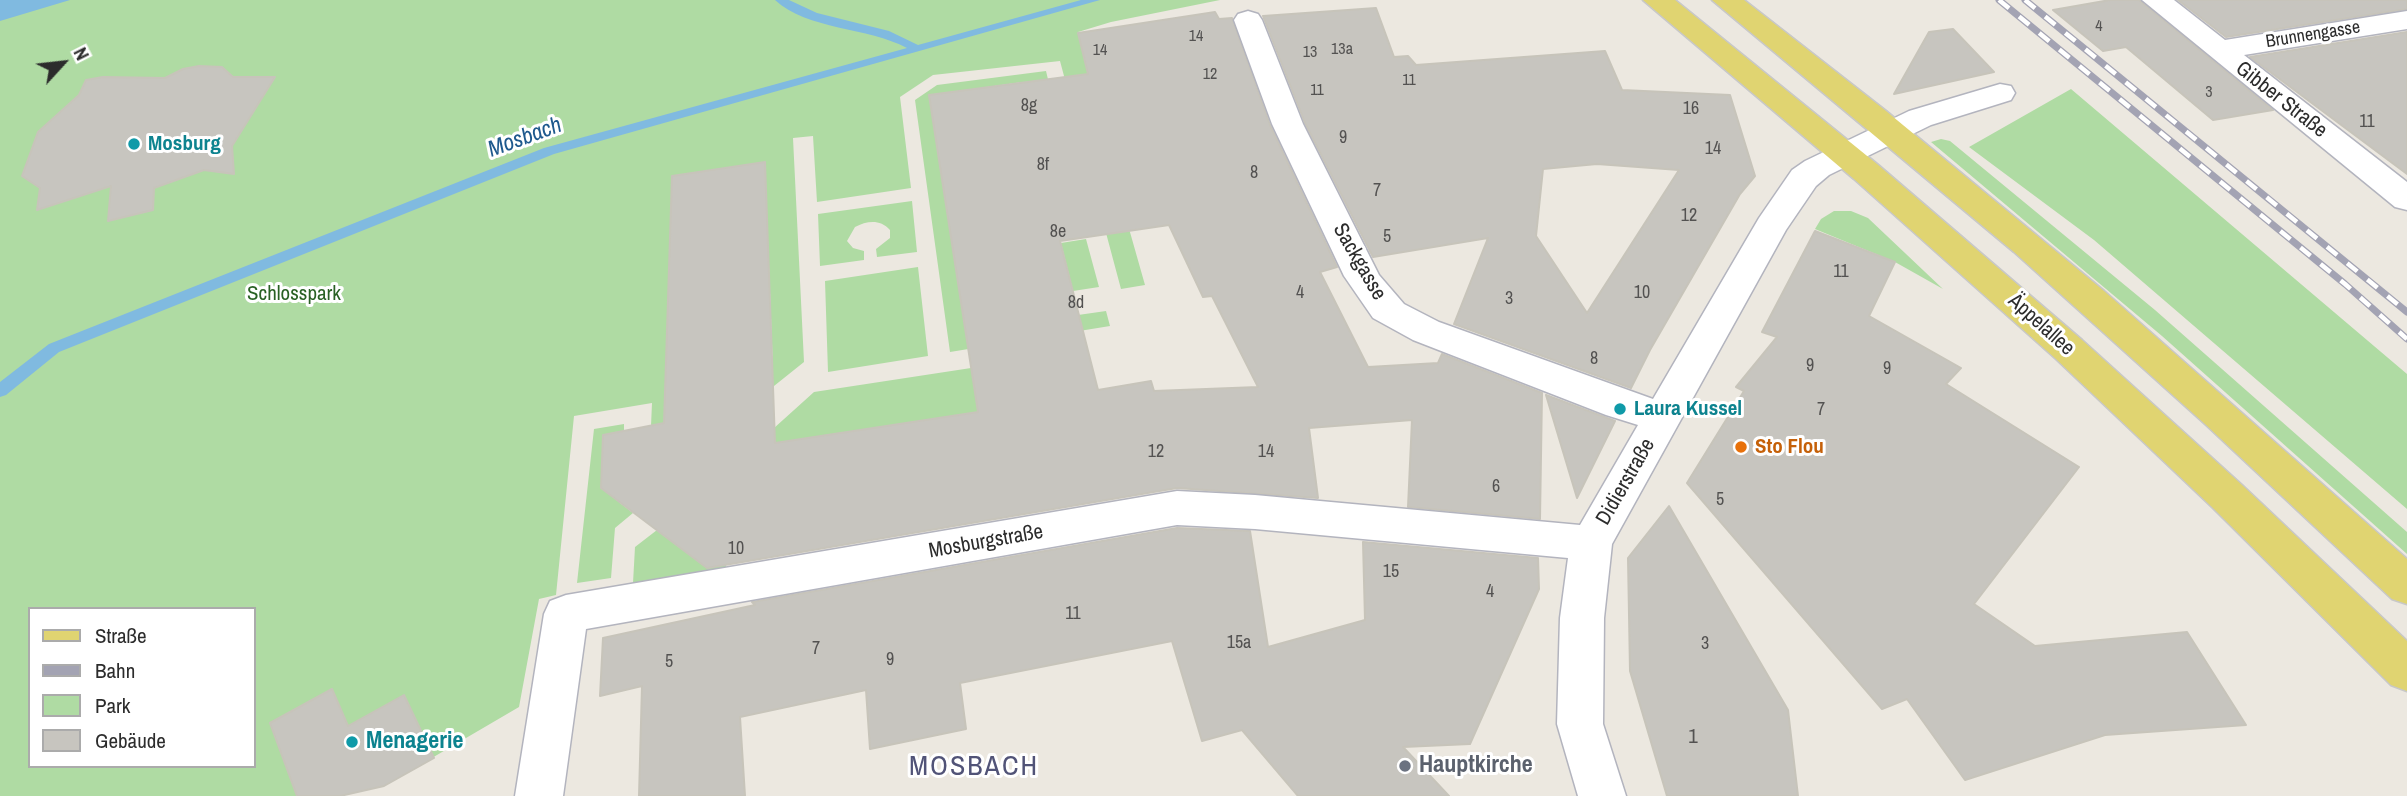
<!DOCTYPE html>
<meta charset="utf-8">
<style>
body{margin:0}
#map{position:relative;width:2407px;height:796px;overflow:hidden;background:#ece8e0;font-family:"Archivo Narrow",sans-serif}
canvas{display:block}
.legend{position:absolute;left:28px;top:607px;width:228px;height:161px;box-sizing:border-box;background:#fff;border:2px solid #ababab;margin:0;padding:9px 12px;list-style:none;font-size:21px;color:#2c2c2c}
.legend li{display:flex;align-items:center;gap:14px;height:35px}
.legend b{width:35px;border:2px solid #ababab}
.north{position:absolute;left:28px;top:28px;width:70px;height:70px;-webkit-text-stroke:5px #fff;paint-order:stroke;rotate:63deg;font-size:19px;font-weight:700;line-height:28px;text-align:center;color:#2c2c2c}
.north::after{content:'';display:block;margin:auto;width:24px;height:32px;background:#2c2c2c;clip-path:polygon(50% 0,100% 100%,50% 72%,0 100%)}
</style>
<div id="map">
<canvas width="2407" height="796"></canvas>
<ul class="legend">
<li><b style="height:9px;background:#e0d471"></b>Straße</li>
<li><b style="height:9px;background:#a3a3b3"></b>Bahn</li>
<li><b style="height:19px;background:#afdba3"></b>Park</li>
<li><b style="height:19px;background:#c7c5bf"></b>Gebäude</li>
</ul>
<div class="north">N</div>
</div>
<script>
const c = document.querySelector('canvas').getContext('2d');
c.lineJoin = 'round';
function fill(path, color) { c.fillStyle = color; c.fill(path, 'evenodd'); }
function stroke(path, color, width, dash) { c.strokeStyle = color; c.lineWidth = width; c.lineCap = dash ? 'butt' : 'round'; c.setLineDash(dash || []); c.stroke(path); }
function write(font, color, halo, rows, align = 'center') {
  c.font = font + ' "Archivo Narrow",sans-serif'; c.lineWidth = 6; c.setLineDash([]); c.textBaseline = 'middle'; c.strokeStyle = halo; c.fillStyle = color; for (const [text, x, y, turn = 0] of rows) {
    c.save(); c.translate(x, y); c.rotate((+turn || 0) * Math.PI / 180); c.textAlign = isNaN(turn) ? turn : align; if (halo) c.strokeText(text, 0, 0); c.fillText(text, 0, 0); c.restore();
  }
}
fill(new Path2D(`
 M0,0H1220L1111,22L1078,32L1103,137L1145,285L1121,289L1060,61L933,75L900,97L911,188L817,202L813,136L793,138L804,362L724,426L773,370L765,162L672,176L664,423L651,426L652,403L574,416L556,595L539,599L519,707L384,786L340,796H0ZM30,609H254V766H30Z
 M1046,71L1052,96L1023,82L930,95L967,341L1080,323L1078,315L1106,311L1110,326L950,352L915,100L937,85Z
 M2071,89L2407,374V509L2094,240L1969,147Z
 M1941,139L1950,141L2155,310L2407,532V554L2162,336L1931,142Z
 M912,201L917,252L877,257L876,249L890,238V230C880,219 867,221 855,227L847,241L853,248L864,251V260L820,266L818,214Z
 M1834,211H1851L1868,218L1943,289L1895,262L1815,229L1821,219Z
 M1086,239L1099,287L1073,291L1061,243Z
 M918,267L928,356L828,372L825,281Z
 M1043,357L1053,401L753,447L814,392Z
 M624,424V431L601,488L633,513L615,528L611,578L577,583L594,429Z
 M657,530L727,550L726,567L633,583L635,547Z`), '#afdba3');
fill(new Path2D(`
 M0,0H70L0,21Z`), '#80bae0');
fill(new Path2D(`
 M775,0H789L817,13L889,31L918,45L1081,0H1100L554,154L59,352L6,395L0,397V382L49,344L544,148L907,48C868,27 807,30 775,0Z`), '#80bae0');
const building = new Path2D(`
 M2110,0H2139L2273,110L2213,120L2126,47L2103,51L2053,10Z
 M2178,0H2407V9L2226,37Z
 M1376,8L1394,57L1408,56L1416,65L1605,51L1622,90L1730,95L1755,176L1740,194L1650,350L1631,388L1454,324L1488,238L1373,257L1305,123L1263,16ZM1597,164L1679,170L1587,313L1536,236L1543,169Z
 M1215,12L1219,19L1232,18L1270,125L1337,267L1320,272L1368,367L1438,363L1442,354L1542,393L1540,519L1408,507L1412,420L1309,428L1318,498L1177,488L707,568L601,488L603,435L664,423L672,176L765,162L775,443L978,412L929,95L1088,74L1078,33ZM1169,225L1203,297L1212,296L1258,387L1154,391L1151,381L1098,390L1060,241Z
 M1953,29L1994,72L1894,94L1929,32Z
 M2407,32V174L2250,57Z
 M199,66L222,67L233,77H275L232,146L234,174L204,170L154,188L153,210L108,221L111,186L37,210L40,188L22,176L38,132L79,95L86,80L103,77L165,78L183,69Z
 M1815,231L1895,262L1869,316L1961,368L1946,384L2079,467L1974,604L2035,646L2187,632L2246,725L2105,735L1965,780L1907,699L1882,709L1687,483L1744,391L1736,387L1777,337L1762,332Z
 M1546,395L1615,421L1577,498Z
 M1669,506L1788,710L1798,796H1667L1630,671L1628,558Z
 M1177,528L1250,531L1268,647L1365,620L1363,542L1538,558L1539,589L1470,744L1403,747L1449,796H1298L1242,730L1202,741L1172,641L960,683L966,729L870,749L866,690L740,717L745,796H639L642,686L600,696L603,638L755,605L752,602Z
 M332,689L348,726L404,695L434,758L384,786L340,796H297L270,723Z`);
fill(building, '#c7c5bf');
stroke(building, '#c7c4ba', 2);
const minor = new Path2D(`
 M2142,0H2174L2225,40L2407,11V29L2244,55L2407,182V210L2395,207Z
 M1248,11L1258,14L1262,20L1303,124L1379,275L1404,304L1439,322L1653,399L1759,218L1792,170L1805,161L1909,111L2000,84L2011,86L2015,93L2011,100L1931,125L1829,175L1816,186L1786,230L1612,544L1604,618L1603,724L1626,796H1578L1557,724L1560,618L1568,558L1255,529L1177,525L586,629L563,796H515L544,614L550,601L566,595L1177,491L1255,495L1580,525L1638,425L1606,415L1413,340L1373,318L1344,276L1272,124L1234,20L1238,14Z`);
const major = new Path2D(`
 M1643,0H1675L1877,164L2082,340L2242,485L2407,641V691L2391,685L2213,508L2056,359L1854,179Z
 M1712,0H1744L1886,111L2104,291L2407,559V604L2392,599L2205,424L2014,252Z`);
stroke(minor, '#b3b4be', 3);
stroke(major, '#c8c8c8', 3);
fill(minor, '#fff');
fill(major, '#e0d471');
const rail = new Path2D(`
 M1999,0L2345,284L2407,339
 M2025,0L2407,312`);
stroke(rail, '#a3a3b3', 7);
stroke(rail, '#fff', 4.5, [13]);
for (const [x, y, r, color] of [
 [134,144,7,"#0f9aa8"],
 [1620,409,7,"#0f9aa8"],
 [1741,447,7,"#e8710a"],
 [352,742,7,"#0f9aa8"],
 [1405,766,7,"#6b7280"]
]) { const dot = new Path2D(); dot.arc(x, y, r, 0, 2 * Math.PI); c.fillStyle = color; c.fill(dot); stroke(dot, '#fff', 2.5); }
write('16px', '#535251', null, [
 ["4",2099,27],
 ["14",1196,37],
 ["13a",1342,50],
 ["14",1100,51],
 ["13",1310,53],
 ["12",1210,75],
 ["11",1409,81],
 ["11",1317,91],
 ["3",2209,93]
]);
write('18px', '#2c2c2c', '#fff', [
 ["Brunnengasse",2313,35,-9]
]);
write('18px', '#535251', null, [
 ["8g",1029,106],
 ["16",1691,109],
 ["11",2367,122],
 ["9",1343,138],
 ["14",1713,149],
 ["8f",1043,165],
 ["8",1254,173],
 ["7",1377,191],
 ["12",1689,216],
 ["8e",1058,232],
 ["5",1387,237],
 ["11",1841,272],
 ["4",1300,293],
 ["10",1642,293],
 ["3",1509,299],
 ["8d",1076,303],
 ["8",1594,359],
 ["9",1810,366],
 ["9",1887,369],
 ["7",1821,410],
 ["12",1156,452],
 ["14",1266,452],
 ["6",1496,487],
 ["5",1720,500],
 ["10",736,549],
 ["15",1391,572],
 ["4",1490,592],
 ["11",1073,614],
 ["15a",1239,643],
 ["3",1705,644],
 ["7",816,649],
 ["9",890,660],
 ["5",669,662]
]);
write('21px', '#2c2c2c', '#fff', [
 ["Gibber Straße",2281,100,38],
 ["Sackgasse",1359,262,60],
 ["Äppelallee",2041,325,42],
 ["Didierstraße",1626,482,-60],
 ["Mosburgstraße",986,542,-10]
]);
write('bold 21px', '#0d838f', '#fff', [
 ["Mosburg",148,144],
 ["Laura Kussel",1634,409]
], 'left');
write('21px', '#296124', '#fff', [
 ["Schlosspark",294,294]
]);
write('bold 21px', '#c56008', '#fff', [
 ["Sto Flou",1755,447]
], 'left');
write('21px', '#535251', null, [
 ["1",1693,737]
]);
write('italic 23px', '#1e598d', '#fff', [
 ["Mosbach",525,138,-20]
]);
write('bold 24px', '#0d838f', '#fff', [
 ["Menagerie",366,742]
], 'left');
write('bold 24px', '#5b616d', '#fff', [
 ["Hauptkirche",1419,766]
], 'left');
c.letterSpacing = '2px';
write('28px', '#515377', '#fff', [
 ["MOSBACH",974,767]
]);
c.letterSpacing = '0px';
</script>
